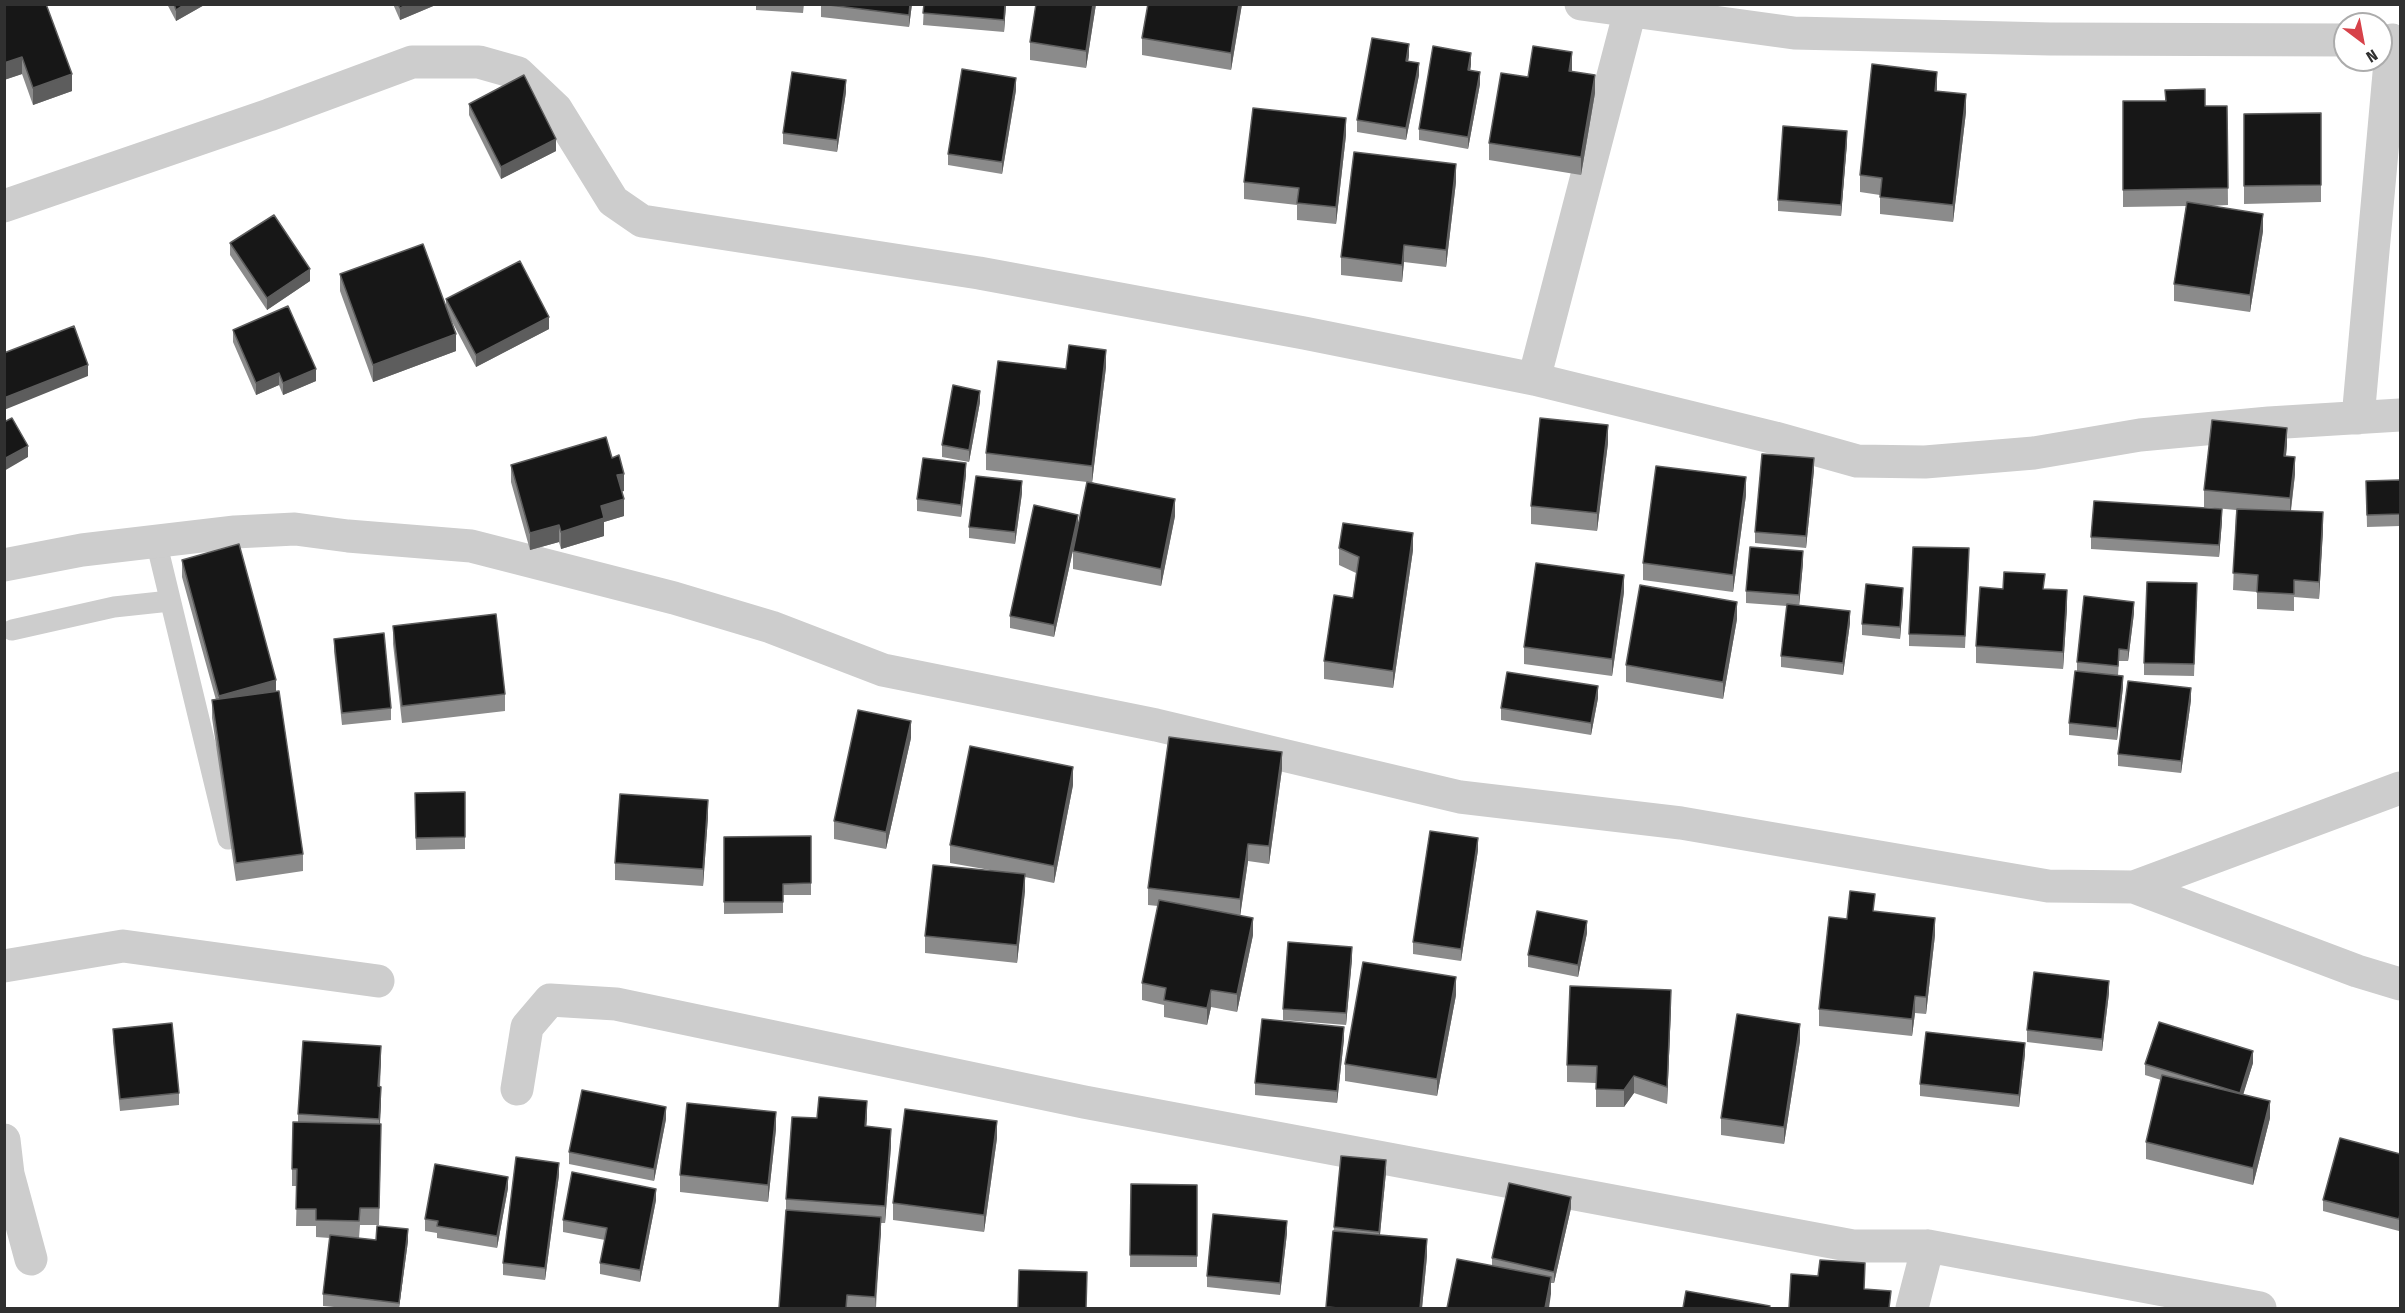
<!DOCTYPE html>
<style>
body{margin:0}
#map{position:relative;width:2405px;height:1313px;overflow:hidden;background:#fff;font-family:"Fira Sans Condensed",sans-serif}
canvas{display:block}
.frame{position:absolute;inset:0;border:6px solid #303030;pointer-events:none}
.north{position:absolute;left:2333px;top:12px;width:60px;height:60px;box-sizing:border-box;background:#fff;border:2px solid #acacac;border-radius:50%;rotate:148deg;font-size:16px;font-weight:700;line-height:24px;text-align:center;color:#303030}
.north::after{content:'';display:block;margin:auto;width:21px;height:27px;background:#d7424a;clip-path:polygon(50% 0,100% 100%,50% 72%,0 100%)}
</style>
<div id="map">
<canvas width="2405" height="1313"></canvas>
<div class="frame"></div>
<div class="north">N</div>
</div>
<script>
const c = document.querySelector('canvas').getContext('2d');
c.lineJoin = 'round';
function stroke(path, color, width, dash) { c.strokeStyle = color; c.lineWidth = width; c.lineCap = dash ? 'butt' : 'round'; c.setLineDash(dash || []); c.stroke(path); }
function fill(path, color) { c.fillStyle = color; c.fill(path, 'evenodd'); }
stroke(new Path2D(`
 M156,541L228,839
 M12,630L114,607L170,601`), '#cdcdcd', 21);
stroke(new Path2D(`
 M1581,4L1794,33L2050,39L2345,40
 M4,206L269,115L412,62H479L518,73L556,109L613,201L642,221L979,273L1304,333L1534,379L1775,438L1857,461L1925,462L2034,453L2140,435L2269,423L2400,415
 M1534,379L1630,11
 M2358,418L2392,40
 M4,565L82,550L235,532L295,529L348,536L471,546L674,598L771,627L883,670L1156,725L1460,797L1681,823L2048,886L2134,887L2400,788
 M2134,887L2357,971L2400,984
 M4,966L123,946L378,981
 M517,1089L527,1027L550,1000L616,1004L1084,1102L1853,1246H1928L2260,1308
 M4,1140L8,1174L31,1259
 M1912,1308L1928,1246`), '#cdcdcd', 33);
fill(new Path2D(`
 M4,4L72,91L33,105L22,74L4,80Z
 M167,4H206L176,21Z
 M393,4H438L400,20Z
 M756,4H804L803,13L756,10Z
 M821,4H912L909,27L821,17Z
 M924,4H1006L1004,32L923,25Z
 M1096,4L1086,68L1030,60V42Z
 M1148,4H1242L1231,70L1142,55V38Z
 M1409,56L1408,61L1419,75L1406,140L1357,132V120Z
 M1471,65L1470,71L1480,84L1468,149L1419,140V129Z
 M1572,70V72L1595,93L1581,175L1489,160V143L1528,77Z
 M1016,90L1002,174L948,165V154Z
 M2165,90L2205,106H2227L2228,205L2210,206L2263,231L2250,312L2174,301V284L2186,206L2123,207V101H2165Z
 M846,92L837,152L783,144V133Z
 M1936,92L1966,112L1953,222L1880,214V195L1860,192V175Z
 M469,104L556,151L501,179L469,115Z
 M2321,113V202L2244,204V114Z
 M1346,135L1336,224L1297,220V205L1244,199V182Z
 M1847,143L1841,216L1778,211V200Z
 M1456,182L1446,267L1404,262L1402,282L1341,275V257Z
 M230,243L310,281L267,310L230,255Z
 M340,274L446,309V299L549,329L476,367L448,314L456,351L373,382L340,291Z
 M233,330L316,381L283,395L279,385L256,395L233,342Z
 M1106,367L1092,482L1175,516L1161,586L1073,569V551L1077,532L1054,637L1010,628V616L1078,527L1087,482L986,470V453L1066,369Z
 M980,402L969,462L942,457V445Z
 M1608,443L1597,531L1531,524V506Z
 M2287,445L2286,456L2295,474L2291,511L2323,530L2319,599L2294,597V611L2257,609V592L2233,590L2236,510L2204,507V490Z
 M612,458L624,491H622L624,516L604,522V536L561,549L559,542L530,550L511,482V465Z
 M1814,470L1806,548L1755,543V532Z
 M966,475L961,517L917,511V499Z
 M2400,480V526L2367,527L2366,481Z
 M1022,493L1015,544L969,538V527Z
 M1746,495L1733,592L1643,580V563Z
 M2222,521L2219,557L2091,549V537Z
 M1339,548L1413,550L1393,688L1324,679V661L1353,598L1356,573L1339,565Z
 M182,560L276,691L303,854V871L236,881L212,718V700H216L182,577Z
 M1969,560L1965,648L1909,646V634Z
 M1803,563L1799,605L1850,623L1843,675L1781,667V656L1787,606L1746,603V591Z
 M2003,589H2045L2067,608L2063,669L1976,663V646Z
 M1624,592L1612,676L1524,664V647Z
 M2197,595L2194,676L2144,675V663Z
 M1903,600L1900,639L1862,635V624Z
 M2134,613L2128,661H2119L2118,675L2123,687L2117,740L2069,735V723L2077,671V662Z
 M1737,619L1723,699L1626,682V665Z
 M393,626L505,694V711L402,723L393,644Z
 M334,639L391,708V720L342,725L334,651Z
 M1598,698L1591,735L1501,720V708Z
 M2191,700L2181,773L2118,766V754Z
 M911,738L886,849L834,839V821Z
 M1282,769L1269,864L1248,861L1240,916L1253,935L1237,1012L1211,1007L1207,1025L1164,1017V1005L1142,1000V983L1158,906L1148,905V888Z
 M1073,785L1054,883L1025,877V891L1017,963L925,953V936L990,870L950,863V845Z
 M465,792V849L416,850L415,793Z
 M708,817L703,886L615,880V863Z
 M811,836V895H783V913L724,914V837Z
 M1478,850L1461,961L1413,954V942Z
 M1875,911L1935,935L1926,1014L1915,1013L1912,1036L1819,1026V1009L1847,919Z
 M1587,933L1578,977L1528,967V955Z
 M1352,959L1346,1025L1283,1020V1009Z
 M2109,993L2102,1051L2027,1042V1030Z
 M1456,995L1437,1096L1345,1081V1064Z
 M1671,1007L1667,1104L1634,1093L1624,1107H1596V1083L1567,1082V1065Z
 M113,1029L179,1093V1105L120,1111L113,1041Z
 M1344,1039L1337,1103L1255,1095V1083Z
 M1800,1041L1784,1144L1721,1135V1118Z
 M2025,1054L2019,1107L1920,1096V1084Z
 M381,1063L380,1087L381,1104L380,1124L381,1141L379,1225H360L359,1238L376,1240L408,1241L399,1308H345L323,1306V1294L330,1238L316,1237V1226H296L297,1186H292V1169L298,1122V1114Z
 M2253,1063L2243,1094L2270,1118L2253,1185L2146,1159V1142L2161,1080L2145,1075V1064Z
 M817,1118H867L866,1126L891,1146L885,1223H881L876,1308H779L786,1216V1199Z
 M666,1119L654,1181L569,1164V1152Z
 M776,1129L768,1202L680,1192V1175Z
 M997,1138L984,1232L893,1220V1203Z
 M2400,1154L2399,1231L2323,1211V1200Z
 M1341,1156L1386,1172L1380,1235L1427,1256L1422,1308H1326Z
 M559,1175L545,1280L503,1275V1263Z
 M1131,1184L1197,1185V1267H1130Z
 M508,1188L497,1248L437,1238V1233L425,1231V1219Z
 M656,1200L640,1282L600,1274V1263L605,1240L563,1232V1220Z
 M1571,1208L1554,1283H1551V1294L1492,1266V1258Z
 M1287,1233L1280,1295L1207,1287V1276Z`), '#8b8b8b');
fill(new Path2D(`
 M185,4H206L176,21V10Z
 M409,4H438L400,20V8Z
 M910,4H912L909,27V15Z
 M1005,4H1006L1004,32V20Z
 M1093,4H1096L1086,68V51Z
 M1239,4H1242L1231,70V53Z
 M1409,44V56L1406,73V61Z
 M1572,52V70L1569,88V71Z
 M1471,53V65L1468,82V70Z
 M22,57V74L4,80V63Z
 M1419,63V75L1406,140V128Z
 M1480,72V84L1468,149V137Z
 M1937,72V89L1935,109V91Z
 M72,74V91L33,105V88Z
 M1595,75V93L1581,175V157Z
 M1016,78V90L1002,174V162Z
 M846,80V92L837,152V140Z
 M1966,94V112L1953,222V205Z
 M1346,118V135L1336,224V207Z
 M1847,131V143L1841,216V205Z
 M556,139V151L501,179V167Z
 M1456,164V182L1446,267V250Z
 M2263,214V231L2250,312V295Z
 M1404,245V262L1402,282V265Z
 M310,269V281L267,310V298Z
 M549,317V329L476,367V355Z
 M456,334V351L373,382V365Z
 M1106,350V367L1092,483V466Z
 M88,365V376L4,410V398Z
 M316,369V381L283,395V383Z
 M279,373V385L256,395V383Z
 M980,391V402L969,462V450Z
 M1608,425V443L1597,531V513Z
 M2287,428V445L2284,473V456Z
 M28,446V457L4,471V459Z
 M2295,457V474L2290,516V498Z
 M1814,458V470L1806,548V536Z
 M966,463V475L961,517V505Z
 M624,474V491L617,493V475Z
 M1746,477V495L1733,592V575Z
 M1022,481V493L1015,544V532Z
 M624,499V516L604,522V536L561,549V532L601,506Z
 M1175,499V516L1161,586V569Z
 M2222,509V521L2219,557V545Z
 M2323,512V530L2319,599V582Z
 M1078,515V527L1054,637V625Z
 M559,525V542L530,550V533Z
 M1413,533V550L1393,688V671Z
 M1803,551V563L1799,607V595Z
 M1624,575V592L1612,676V659Z
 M1903,588V600L1900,639V627Z
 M2067,590V608L2063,669V652Z
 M1737,602V619L1723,699V682Z
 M2134,602V613L2128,661V650Z
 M1850,611V623L1843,675V663Z
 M2123,676V687L2117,740V728Z
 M276,680V697L219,713V696Z
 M1598,686V698L1591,735V723Z
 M2191,688V700L2181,773V761Z
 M911,721V738L886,849V832Z
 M1282,752V769L1269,864V846Z
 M1073,767V785L1054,883V866Z
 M708,800V817L703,886V869Z
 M1478,838V850L1461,961V949Z
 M1248,844V861L1240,917V899Z
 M1025,874V891L1017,963V945Z
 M1253,918V935L1237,1012V994Z
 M1935,918V935L1926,1014V997Z
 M1587,921V933L1578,977V965Z
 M1352,947V959L1346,1025V1013Z
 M1456,977V995L1437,1096V1079Z
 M2109,981V993L2102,1051V1039Z
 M1211,990V1007L1207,1025V1008Z
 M1671,990V1007L1667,1104V1087Z
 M1915,996V1013L1912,1036V1019Z
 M1800,1024V1041L1784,1144V1127Z
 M1344,1027V1039L1337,1103V1091Z
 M2025,1043V1054L2019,1107V1095Z
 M381,1046V1063L378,1104V1086Z
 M2253,1051V1063L2240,1105V1093Z
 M1634,1076V1093L1624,1107V1090Z
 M381,1087V1104L379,1136V1119Z
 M867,1101V1118L865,1144V1126Z
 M2270,1101V1118L2253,1185V1168Z
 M666,1107V1119L654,1181V1169Z
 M776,1112V1129L768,1202V1185Z
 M997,1121V1138L984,1232V1215Z
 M891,1129V1146L885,1223V1206Z
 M1386,1160V1172L1379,1244V1232Z
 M559,1163V1175L545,1280V1268Z
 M508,1177V1188L497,1248V1236Z
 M656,1189V1200L640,1282V1270Z
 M1571,1197V1208L1554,1283V1272Z
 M2400,1214V1226L2399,1231V1219Z
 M881,1217V1234L875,1308V1297Z
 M1287,1221V1233L1280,1295V1283Z
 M408,1229V1241L399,1308V1303Z
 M1427,1239V1256L1422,1308H1420Z
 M1551,1277V1294L1549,1308H1545Z`), '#5d5d5d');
const building = new Path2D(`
 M4,4H46L72,74L33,88L22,57L4,63Z
 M174,4H185L176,10Z
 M398,4H409L400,8Z
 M821,4H910L909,15Z
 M924,4H1005L1004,20L923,13Z
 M1036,4H1093L1086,51L1030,42Z
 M1148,4H1239L1231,53L1142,38Z
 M1372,38L1409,44L1406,61L1419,63L1406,128L1357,120Z
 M1433,46L1471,53L1468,70L1480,72L1468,137L1419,129Z
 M1533,46L1572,52L1569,71L1595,75L1581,157L1489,143L1501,73L1528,77Z
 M1872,64L1937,72L1935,91L1966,94L1953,205L1880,197L1882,178L1860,175Z
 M962,69L1016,78L1002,162L948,154Z
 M792,72L846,80L837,140L783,133Z
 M524,75L556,139L501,167L469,104Z
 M2205,89V106H2227L2228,188L2123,190V101H2166L2165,90Z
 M1253,108L1346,118L1336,207L1297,203L1299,188L1244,182Z
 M2321,113V185L2244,186V114Z
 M1783,126L1847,131L1841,205L1778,200Z
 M1354,152L1456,164L1446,250L1404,245L1402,265L1341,257Z
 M2187,202L2263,214L2250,295L2174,284Z
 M274,215L310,269L267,298L230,243Z
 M423,244L456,334L373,365L340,274Z
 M520,261L549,317L476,355L446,299Z
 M288,306L316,369L283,383L279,373L256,383L233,330Z
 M74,326L88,365L4,398V353Z
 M1069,345L1106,350L1092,466L986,453L998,361L1066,369Z
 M953,385L980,391L969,450L942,445Z
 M12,418L28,446L4,459V422Z
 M1540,418L1608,425L1597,513L1531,506Z
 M2212,420L2287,428L2284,456L2295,457L2290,498L2204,490Z
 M606,437L612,458L619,455L624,474L617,475L624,499L601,506L604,518L561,532L559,525L530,533L511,465Z
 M1762,454L1814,458L1806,536L1755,532Z
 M923,458L966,463L961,505L917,499Z
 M1656,466L1746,477L1733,575L1643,563Z
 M976,476L1022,481L1015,532L969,527Z
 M2400,480V514L2367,515L2366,481Z
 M1087,482L1175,499L1161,569L1073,551Z
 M2094,501L2222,509L2219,545L2091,537Z
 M1034,505L1078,515L1054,625L1010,616Z
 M2237,509L2323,512L2319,582L2294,580V594L2257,592L2258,575L2233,573Z
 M1343,523L1413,533L1393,671L1324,661L1334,595L1353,598L1359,557L1339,548Z
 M239,544L276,680L219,696L182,560Z
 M1750,547L1803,551L1799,595L1746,591Z
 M1913,547L1969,548L1965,636L1909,634Z
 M1536,563L1624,575L1612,659L1524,647Z
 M2004,572L2045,574L2043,589L2067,590L2063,652L1976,646L1980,587L2003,589Z
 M2147,582L2197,583L2194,664L2144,663Z
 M1866,584L1903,588L1900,627L1862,624Z
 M1640,585L1737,602L1723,682L1626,665Z
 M2084,596L2134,602L2128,650L2119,649L2118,666L2077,662Z
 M1787,604L1850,611L1843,663L1781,656Z
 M496,614L505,694L402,706L393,626Z
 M384,633L391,708L342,713L334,639Z
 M2075,671L2123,676L2117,728L2069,723Z
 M1507,672L1598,686L1591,723L1501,708Z
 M2128,681L2191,688L2181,761L2118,754Z
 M279,691L303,854L236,863L212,700Z
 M858,710L911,721L886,832L834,821Z
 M1169,737L1282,752L1269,846L1248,844L1240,899L1148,888Z
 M970,746L1073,767L1054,866L950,845Z
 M465,792V837L416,838L415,793Z
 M620,794L708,800L703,869L615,863Z
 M1430,831L1478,838L1461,949L1413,942Z
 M811,836V883L783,884V902H724V837Z
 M933,865L1025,874L1017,945L925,936Z
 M1850,891L1875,894L1873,911L1935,918L1926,997L1915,996L1912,1019L1819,1009L1829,917L1847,919Z
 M1159,900L1253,918L1237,994L1211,990L1207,1008L1164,1000L1166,988L1142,983Z
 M1537,911L1587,921L1578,965L1528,955Z
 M1288,942L1352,947L1346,1013L1283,1009Z
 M1363,962L1456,977L1437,1079L1345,1064Z
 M2034,972L2109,981L2102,1039L2027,1030Z
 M1570,986L1671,990L1667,1087L1634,1076L1624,1090L1596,1089L1597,1066L1567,1065Z
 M1737,1014L1800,1024L1784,1127L1721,1118Z
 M1262,1019L1344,1027L1337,1091L1255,1083Z
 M2159,1022L2253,1051L2240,1093L2145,1064Z
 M172,1023L179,1093L120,1099L113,1029Z
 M1926,1032L2025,1043L2019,1095L1920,1084Z
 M303,1041L381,1046L378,1086L381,1087L379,1119L298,1114Z
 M2162,1075L2270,1101L2253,1168L2146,1142Z
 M582,1090L666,1107L654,1169L569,1152Z
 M819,1097L867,1101L865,1126L891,1129L885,1206L786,1199L792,1117L817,1118Z
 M687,1103L776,1112L768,1185L680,1175Z
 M905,1109L997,1121L984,1215L893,1203Z
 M293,1122L381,1124L379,1208H360L359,1221L316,1220V1209H296L297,1169H292Z
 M2340,1138L2400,1154V1214L2399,1219L2323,1200Z
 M1341,1156L1386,1160L1379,1232L1334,1227Z
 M516,1157L559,1163L545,1268L503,1263Z
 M435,1164L508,1177L497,1236L437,1226L438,1221L425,1219Z
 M572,1172L656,1189L640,1270L600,1263L607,1228L563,1220Z
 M1509,1183L1571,1197L1554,1272L1492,1258Z
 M1131,1184L1197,1185V1256L1130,1255Z
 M786,1210L881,1217L875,1297L847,1295L846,1308H779Z
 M1213,1214L1287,1221L1280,1283L1207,1276Z
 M377,1226L408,1229L399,1303L323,1294L330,1235L376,1240Z
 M1333,1231L1427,1239L1420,1308H1339L1326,1307Z
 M1457,1259L1551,1277L1545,1308H1447Z
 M1820,1260L1865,1263L1864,1289L1891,1291L1889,1308H1789L1791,1274L1818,1276Z
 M1019,1270L1087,1272L1086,1308H1018Z
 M1686,1291L1770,1306L1769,1308H1683Z`);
fill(building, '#171717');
stroke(building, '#5d5d5d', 1.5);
</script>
